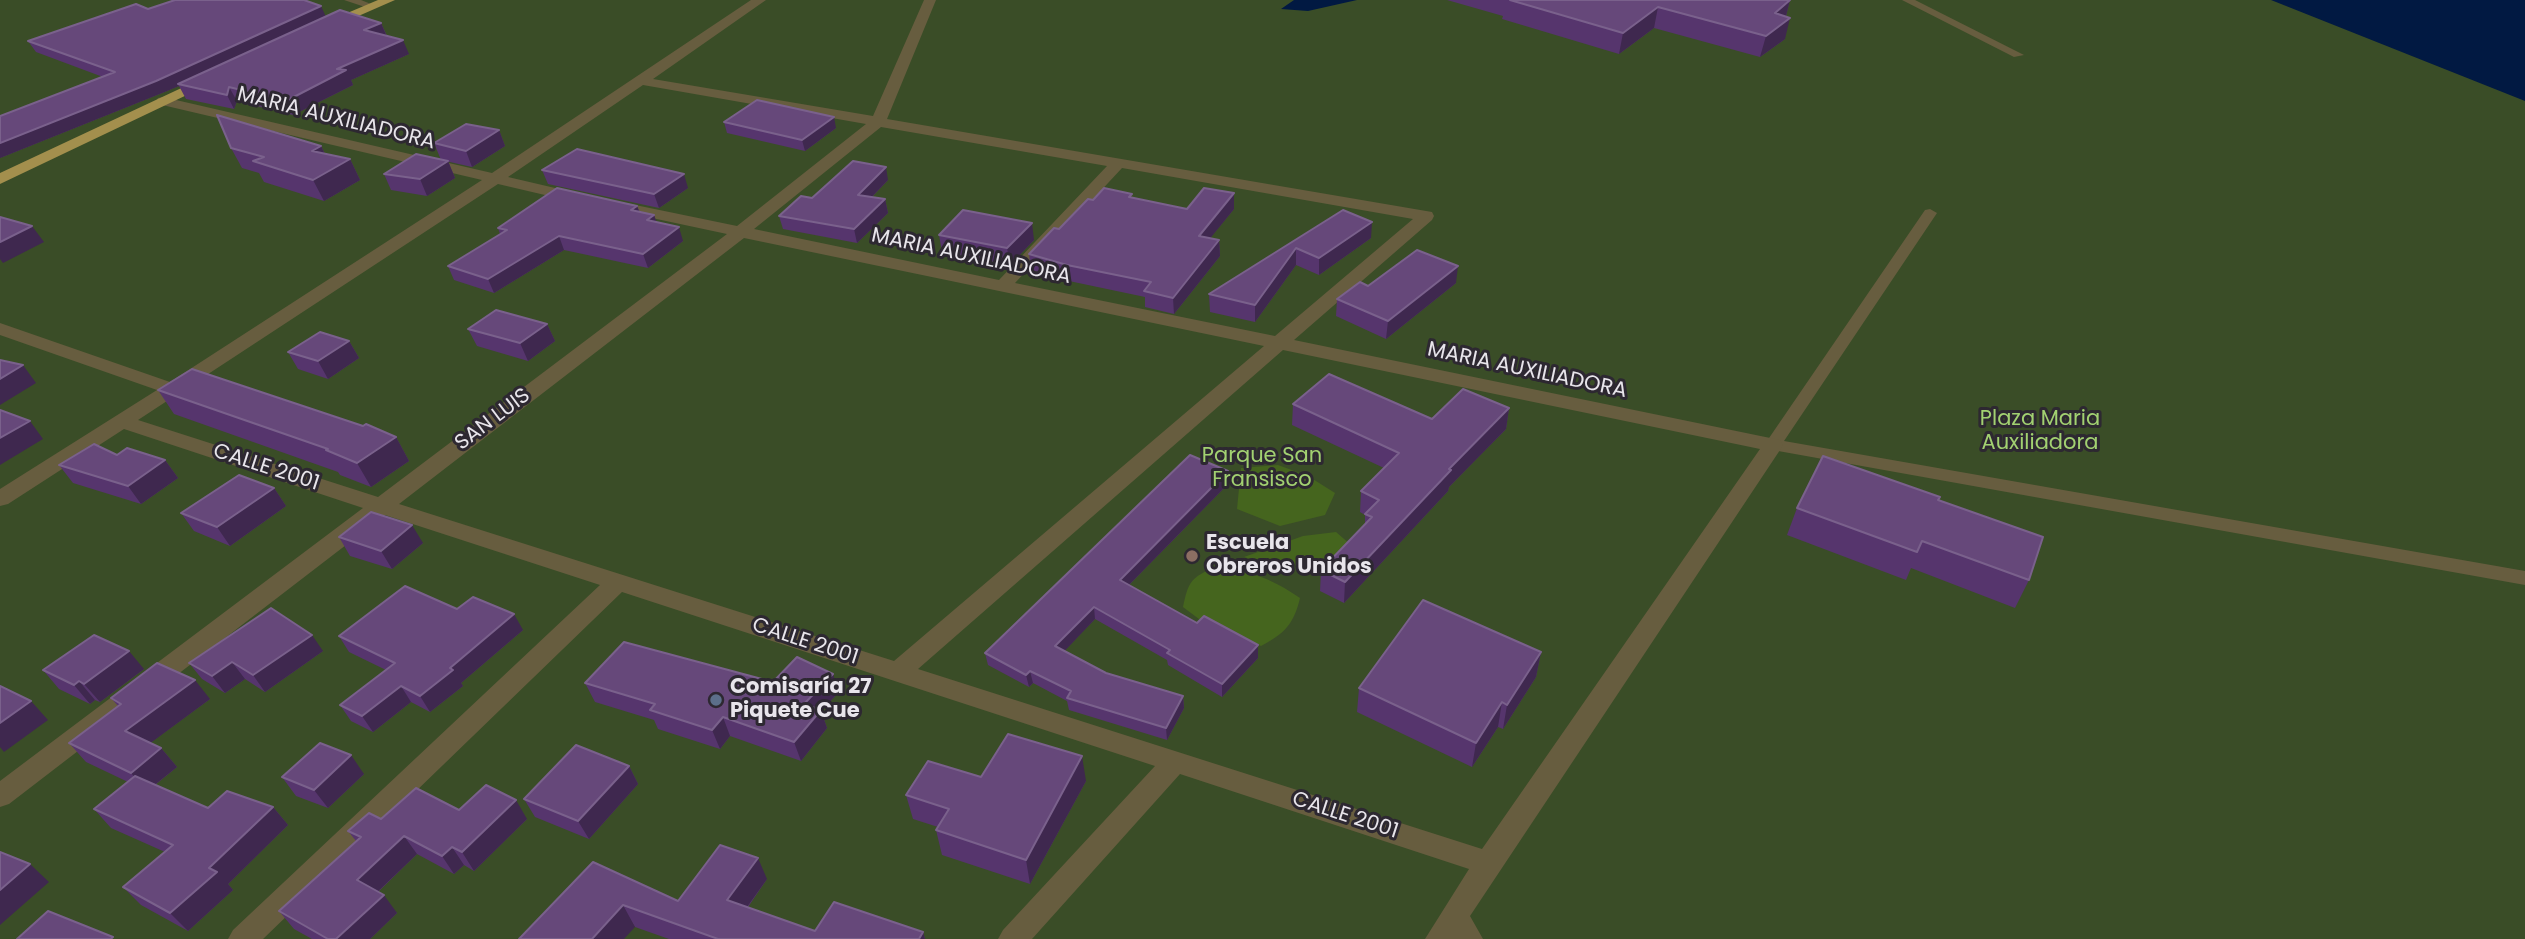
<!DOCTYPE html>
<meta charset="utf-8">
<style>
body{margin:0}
canvas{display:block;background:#2d2831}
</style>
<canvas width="2525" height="939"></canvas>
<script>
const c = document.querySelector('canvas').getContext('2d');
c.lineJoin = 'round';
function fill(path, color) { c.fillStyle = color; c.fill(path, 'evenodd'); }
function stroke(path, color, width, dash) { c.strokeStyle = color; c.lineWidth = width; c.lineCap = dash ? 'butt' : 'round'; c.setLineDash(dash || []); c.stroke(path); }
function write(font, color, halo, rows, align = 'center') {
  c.font = font + ' Poppins,sans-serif'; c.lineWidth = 6; c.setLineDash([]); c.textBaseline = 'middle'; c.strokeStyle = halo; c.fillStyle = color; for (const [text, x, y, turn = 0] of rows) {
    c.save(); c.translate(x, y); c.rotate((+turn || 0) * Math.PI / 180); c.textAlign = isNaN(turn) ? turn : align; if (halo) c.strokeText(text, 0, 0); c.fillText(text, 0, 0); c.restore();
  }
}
fill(new Path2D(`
 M0,0H2450L2525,46V939H0Z`), '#3a4d27');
fill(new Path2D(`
 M1278,465L1308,476L1335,493L1325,515L1280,526L1237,509L1241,468Z
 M1336,532L1351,545L1334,557L1280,569L1244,557L1303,536Z
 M1211,569C1249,570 1269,577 1300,598C1294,624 1284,634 1261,646L1199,619L1183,607C1188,584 1190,578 1211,569Z`), '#45651e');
fill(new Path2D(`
 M1294,0H1357L1308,11L1281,9Z
 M2271,0H2525V101Z`), '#011942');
fill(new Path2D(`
 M344,0H361L376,6L371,9Z
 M1902,0H1915L2024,55L2014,57Z
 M1930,209L1937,213L1784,441L2525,571V585L1767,449L1764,445L1767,441L1925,210Z`), '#675d3f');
fill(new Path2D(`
 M751,0H766L653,79L873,116L924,0H936L887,119L1432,212L1434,216L1432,220L1294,340L1780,440L1783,445L1780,450L1470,916L1483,939H1425L1469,869L1180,774L1032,939H998L1003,930L1155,766L622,592L263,939H228L233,930L600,585L385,515L9,804L0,807V781L363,508L124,429L8,504L0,506V489L157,390L0,335V323L170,382L482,180L158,104L156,101L158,98L163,97L492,173ZM643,85L866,124L737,226L611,200L605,202L603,205L605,208L727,234L378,497L138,420L498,184L579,203L585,201L587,198L585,195L508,177ZM881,127L1107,166L999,280L754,229ZM1122,168L1413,219L1275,336L1015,283ZM744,238L1264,346L894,661L399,504ZM1283,350L1760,449L1482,849L918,669Z`), '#675d3f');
fill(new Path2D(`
 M378,0H395L331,28L326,29L319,25Z
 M207,76L212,77V83L0,184V173Z`), '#a38f4d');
fill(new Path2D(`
 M1447,0H1790L1786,16L1785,39L1760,57L1654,28L1619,54L1502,19L1503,16Z
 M148,9L326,17L381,23L387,36L409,54L351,80L353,85L293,115L237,101L234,109L186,99L179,86L162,93L0,158L103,77L36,52L28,41Z
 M724,122L836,128L805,151L727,133Z
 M499,130L505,146L472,167L441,160L434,143Z
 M321,146L325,154L350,159L360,180L324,201L264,182L259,173L242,168L231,148Z
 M448,161L455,178L427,196L391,190L384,174Z
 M542,170L688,188L659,208L548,184Z
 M888,180L872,197L885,199L888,213L857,243L783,229L779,216L812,198Z
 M1132,198L1187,209H1234L1210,238L1219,240L1220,256L1174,314L1145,307V297L1069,281L1031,270L1029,254L1093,200Z
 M637,206L640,212L654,215L656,222L683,241L648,268L564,250L494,293L454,280L448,266L500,234L498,228Z
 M1343,210L1371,238L1319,275L1296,265L1255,322L1210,312L1209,294Z
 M939,235L1034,240L1010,265L942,252Z
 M1456,283L1386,339L1336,316L1337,299L1368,286Z
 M547,324L555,341L528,361L477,346L468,329Z
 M349,341L359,358L328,379L298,369L288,352Z
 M158,390L396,437L409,461L371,487L340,475L338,472L174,414Z
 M1293,404L1432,419L1509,408L1506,429L1449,487L1448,491L1344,603L1320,591L1321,570L1365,525V515L1360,512L1361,491L1384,468L1292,425Z
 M117,455L165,460L178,478L141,504L73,483L59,465Z
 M1228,484L1129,585L1258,658L1222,697L1168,665L1167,660L1095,619L1064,651L1106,673L1183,696L1184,708L1167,740L1069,710L1067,701L1033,683L1029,687L988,665L985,653Z
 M274,488L286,506L230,546L194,531L181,513Z
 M1938,500L2029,580L2015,608L1911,568L1906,580L1787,535L1797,508Z
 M339,537L423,543L392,569L350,556Z
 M457,609L523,630L461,683L463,686L430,712L411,702L373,732L351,721L340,705L386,670L349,652L339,636Z
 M323,651L265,692L245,679L225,693L202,679L189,663Z
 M1541,652L1536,677L1503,729L1498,727L1472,767L1357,712L1359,688Z
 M144,669L100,702L95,700L90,704L59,689L43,670Z
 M773,682L839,692L821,711L827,728L801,761L730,736L720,749L658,729L654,720L595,702L585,683Z
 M111,698L210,699L150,743L161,748L177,767L155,785L208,808L273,807L288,825L228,884L233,890L188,931L141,905L123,887L165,852L111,828L94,809L128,782L86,762L69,743L118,706Z
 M629,766L638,784L589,839L535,817L524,799Z
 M364,774L328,808L296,796L282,777Z
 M981,777L1086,781L1030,884L942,855L936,830L938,827L913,819L906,795Z
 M459,810L527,819L474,871L464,865L454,874L417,854L378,892L397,913L370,939H312L294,929L279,911L356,841L348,831L381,819Z
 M593,862L678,901L767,879L748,907L815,931L923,932L925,939H669L635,927Z`), '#56356d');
fill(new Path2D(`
 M1790,0L1785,20L1790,18L1785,39L1760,57L1766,36L1775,14Z
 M321,6L326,17L178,84L179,86L162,93L0,158V143Z
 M1658,7L1654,28L1619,54L1623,33Z
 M381,23L387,37L364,30Z
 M403,40L409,54L351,80L353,85L293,115L286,101L337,69Z
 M229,87L237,101L234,109L227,95Z
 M834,117L836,128L805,151L802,140Z
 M499,130L505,146L472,167L466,151Z
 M321,146L331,167L312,151Z
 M350,159L360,180L324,201L313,180Z
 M448,161L455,178L427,196L420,179Z
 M886,167L888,180L861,208L858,195Z
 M684,174L688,188L659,208L654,194Z
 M1234,193V209L1199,252V236Z
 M885,199L888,213L857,243L854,229Z
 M637,206L642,219L631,210Z
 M654,215L659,229L647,220Z
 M1372,222L1371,238L1319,275V258Z
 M1032,223L1034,240L1010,265L1007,248Z
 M32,226L44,242L3,263L0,259V242Z
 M679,227L683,241L648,268L643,254Z
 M559,236L564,250L494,293L488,279Z
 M1219,240L1220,256L1174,314L1173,298Z
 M1296,248V265L1255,322V305Z
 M1458,266L1456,283L1386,339L1388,321Z
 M547,324L555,341L528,361L520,343Z
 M349,341L359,358L328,379L318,361Z
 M23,365L36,383L0,405V379Z
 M1509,408L1506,429L1449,487L1448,491L1344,603L1345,582L1449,469Z
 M30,421L43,439L0,465V438Z
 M396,437L409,461L371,487L357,463Z
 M165,460L178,478L141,504L128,486Z
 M1228,471V484L1121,593L1120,580Z
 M274,488L286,506L230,546L217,527Z
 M412,525L423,543L392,569L381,551Z
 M1094,607L1095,619L1057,659L1055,646Z
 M514,614L523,630L461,683L463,686L430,712L420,696L450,668Z
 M312,635L323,651L265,692L253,675Z
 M1258,645V658L1222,697V684Z
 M129,651L144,669L100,702L84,684Z
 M1541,652L1536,677L1503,729L1507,705Z
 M232,662L245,679L225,693L212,676Z
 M1030,671L1033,683L1029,687L1026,675Z
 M833,674L839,692L821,711L827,728L801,761L794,742L804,704Z
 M195,680L210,699L141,750L125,731Z
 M79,681L95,700L90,704L74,685Z
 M401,686L411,702L373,732L362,716Z
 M1183,696L1184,708L1167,740L1166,728Z
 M31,701L48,720L4,752L0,747V723Z
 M1502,702L1498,727L1472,767L1476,743Z
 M723,717L730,736L720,749L712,730Z
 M161,748L177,767L147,791L131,773Z
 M351,755L364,774L328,808L314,790Z
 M1082,756L1086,781L1030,884L1026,860Z
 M629,766L638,784L589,839L578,821Z
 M516,800L527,819L474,871L462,852Z
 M273,807L288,825L228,884L233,890L188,931L170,913L209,868Z
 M404,836L417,854L371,898L357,880Z
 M452,847L464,865L454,874L442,856Z
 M758,858L767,879L737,921L727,900Z
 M30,864L49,882L0,925V890Z
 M384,895L397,913L370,939H336Z
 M623,905L635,927L624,939H592Z
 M923,932L925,939H919Z`), '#3f284f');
const building = new Path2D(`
 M175,0H304L321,6L156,81L0,143V116L115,72L28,41L136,4L148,9Z
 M1510,0H1790L1775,13L1790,18L1766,36L1658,7L1623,33Z
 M340,10L381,23L364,30L403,40L337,69L346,70L286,101L229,87L227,95L178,84Z
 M757,100L834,117L802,140L724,122Z
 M217,115L321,146L312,151L350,159L313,180L253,161L264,157L231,148Z
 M466,124L499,130L466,151L434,143Z
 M577,149L684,174L654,194L542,170Z
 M416,154L448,161L420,179L384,174Z
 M853,161L886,167L858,195L885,199L854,229L779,216L801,196L812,198Z
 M557,188L637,206L631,210L654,215L647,220L679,227L643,254L559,236L488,279L448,266L507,230L498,228Z
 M1104,188L1132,194L1129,197L1187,209L1204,188L1234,193L1199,236L1219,240L1173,298L1144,291L1151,282L1067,265L1029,254L1054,228L1059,229L1088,199L1093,200Z
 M963,210L1032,223L1007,248L939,235Z
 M1343,210L1372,222L1319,258L1296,248L1255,305L1209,294Z
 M0,217L32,226L0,242Z
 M1417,250L1458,266L1388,321L1337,299L1360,282L1368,286Z
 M496,310L547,324L520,343L468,329Z
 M320,332L349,341L318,361L288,352Z
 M0,360L23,365L0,379Z
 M192,369L363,426L366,424L396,437L357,463L326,450L328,449L158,390Z
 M1329,374L1432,419L1463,389L1509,408L1449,469L1451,470L1345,582L1321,570L1372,517L1365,514L1379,500L1361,491L1399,453L1293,404Z
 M0,410L30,421L0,438Z
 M94,444L117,455L127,448L165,460L128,486L59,465Z
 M1190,455L1228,471L1120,580L1197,623L1204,616L1258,645L1222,684L1167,653L1170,650L1094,607L1055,646L1106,673L1183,696L1166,728L1067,698L1071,691L1030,671L1026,675L985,653Z
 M1823,456L1940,497L1938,500L2043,537L2029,580L1922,541L1917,552L1797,508Z
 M239,475L274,488L217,527L181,513Z
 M371,512L412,525L381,551L339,537Z
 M405,586L457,609L473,597L514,614L450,668L453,670L420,696L401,686L362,716L340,705L395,663L339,636Z
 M1423,600L1541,652L1507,705L1502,702L1476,743L1359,688Z
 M271,608L312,635L253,675L232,662L212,676L189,663Z
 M94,635L129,651L84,684L79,681L74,685L43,670Z
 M624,642L773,682L797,657L833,674L804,704L821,710L794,742L723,717L712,730L650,710L655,704L585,683Z
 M157,663L195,680L125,731L161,748L131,773L69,743L121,704L111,698Z
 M0,686L31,701L0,723Z
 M1008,734L1082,756L1026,860L936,830L949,809L906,795L928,761L981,777Z
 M320,743L351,755L314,790L282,777Z
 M576,745L629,766L578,821L524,799Z
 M135,776L208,808L227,791L273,807L209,868L217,872L170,913L123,887L173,845L94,809Z
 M486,785L516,800L462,852L452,847L442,856L404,836L357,880L384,895L336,939H328L279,911L361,837L348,831L369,813L381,819L416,788L459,810Z
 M720,845L758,858L727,900L815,931L834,902L923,932L919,939H718L623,905L592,939H519L593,862L678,901Z
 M0,852L30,864L0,890Z
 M48,911L113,937L111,939H17Z`);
fill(building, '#66487a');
stroke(building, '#7a618c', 2);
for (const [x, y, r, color] of [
 [1192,556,7,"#8d6e63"],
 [716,700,7,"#5c6f8a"]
]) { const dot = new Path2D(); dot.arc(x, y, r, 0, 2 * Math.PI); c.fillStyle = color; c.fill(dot); stroke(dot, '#2d2831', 2.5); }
write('21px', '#e8e5eb', '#2d2831', [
 ["MARIA AUXILIADORA",336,119,14],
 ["MARIA AUXILIADORA",971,257,12],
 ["MARIA AUXILIADORA",1527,371,12],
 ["SAN LUIS",493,420,-37],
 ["CALLE 2001",266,468,18],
 ["CALLE 2001",805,642,18],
 ["CALLE 2001",1345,816,18]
]);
write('21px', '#a2d171', '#2d2831', [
 ["Plaza Maria",2040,420],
 ["Auxiliadora",2040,444],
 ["Parque San",1262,457],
 ["Fransisco",1262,481]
]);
write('bold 21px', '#e8e5eb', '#2d2831', [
 ["Escuela",1206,544],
 ["Obreros Unidos",1206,568],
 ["Comisaría 27",730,688],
 ["Piquete Cue",730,712]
], 'left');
</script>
